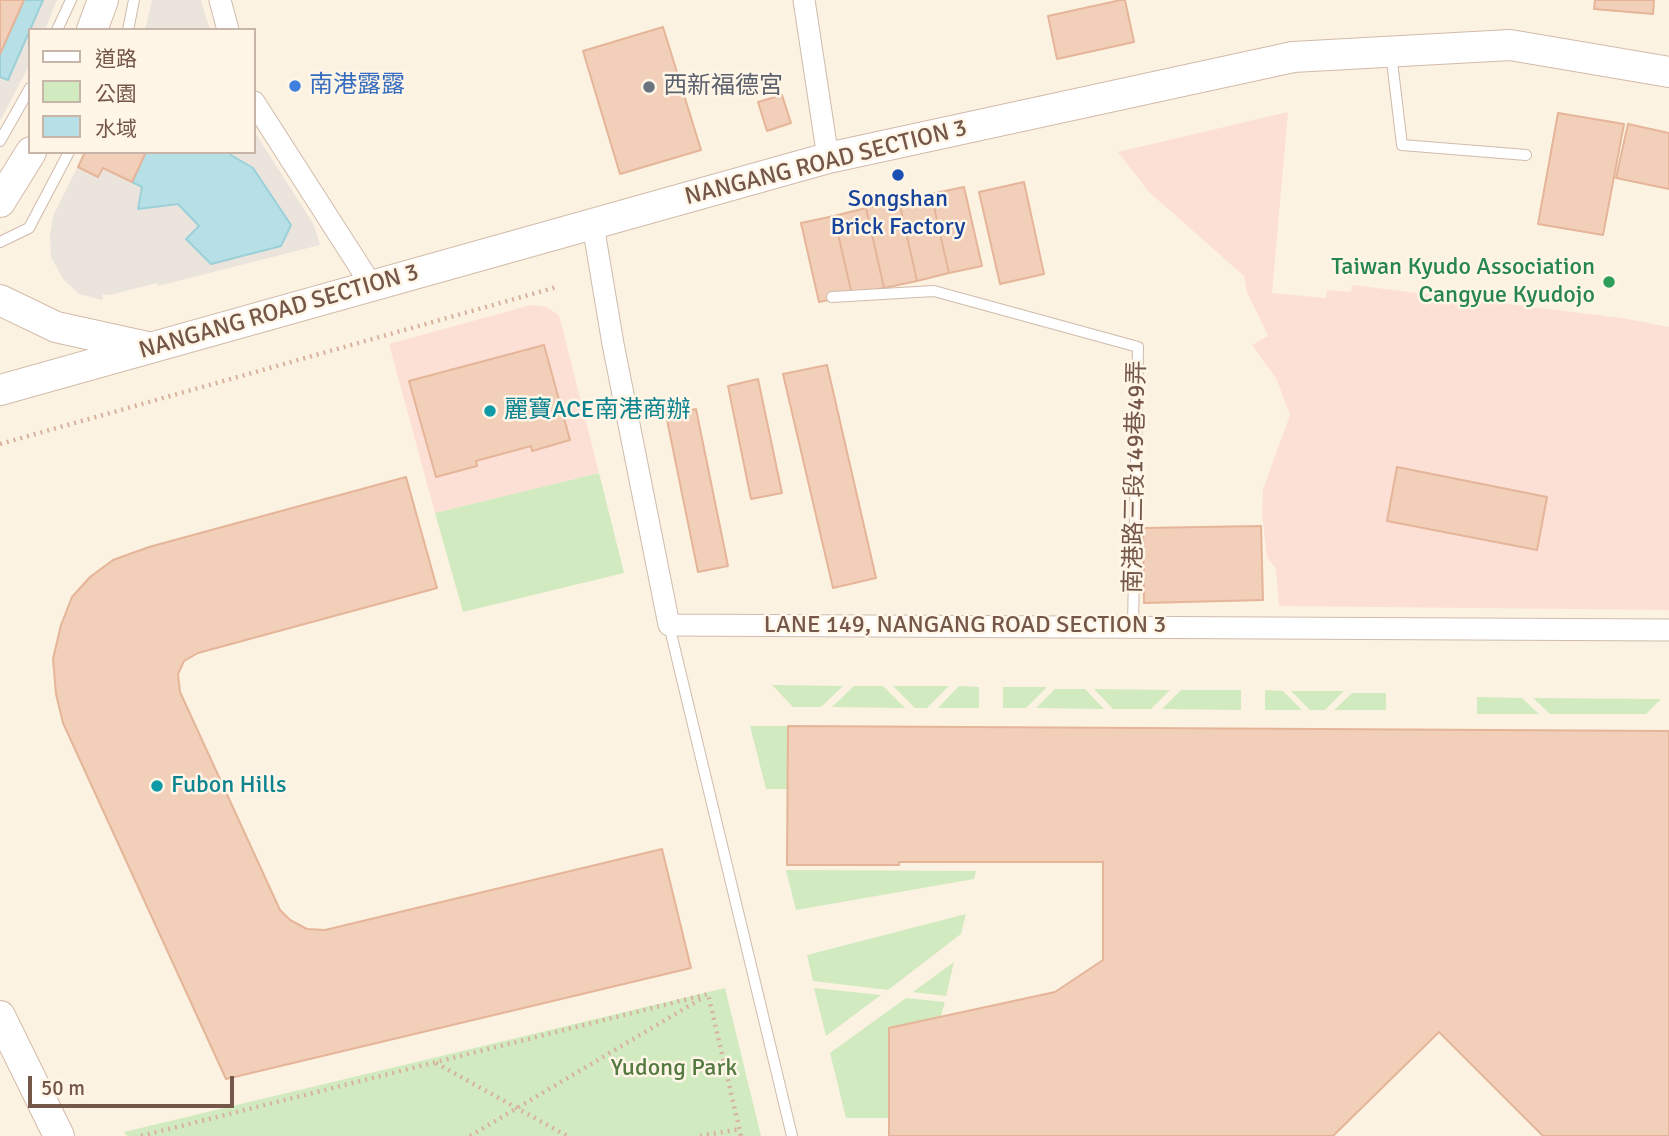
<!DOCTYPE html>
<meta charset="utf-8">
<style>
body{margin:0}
#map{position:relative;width:1669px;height:1136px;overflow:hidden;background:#fcf2e2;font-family:Signika,"Noto Sans TC",sans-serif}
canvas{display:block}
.legend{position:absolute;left:28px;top:28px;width:228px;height:126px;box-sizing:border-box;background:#fff6e8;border:2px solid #c7b6a8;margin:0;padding:9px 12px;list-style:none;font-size:21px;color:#745748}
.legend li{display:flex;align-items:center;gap:14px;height:35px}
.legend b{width:35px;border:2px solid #c7b6a8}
.scale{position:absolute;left:28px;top:1076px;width:206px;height:32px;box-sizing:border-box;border:4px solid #745748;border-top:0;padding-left:9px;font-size:21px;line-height:24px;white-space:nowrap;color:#745748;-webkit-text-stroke:5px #fff6e8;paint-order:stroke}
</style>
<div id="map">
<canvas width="1669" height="1136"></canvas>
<ul class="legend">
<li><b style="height:9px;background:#fff"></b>道路</li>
<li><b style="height:19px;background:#d2eac0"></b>公園</li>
<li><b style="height:19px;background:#b6e0e6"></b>水域</li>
</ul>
<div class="scale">50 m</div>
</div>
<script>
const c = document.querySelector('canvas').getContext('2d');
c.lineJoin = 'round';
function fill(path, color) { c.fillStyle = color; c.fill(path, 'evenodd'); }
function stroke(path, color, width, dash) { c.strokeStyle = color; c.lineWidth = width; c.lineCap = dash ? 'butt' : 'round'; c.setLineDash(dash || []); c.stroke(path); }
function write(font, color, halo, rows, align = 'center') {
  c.font = font + ' Signika,"Noto Sans TC",sans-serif'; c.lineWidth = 5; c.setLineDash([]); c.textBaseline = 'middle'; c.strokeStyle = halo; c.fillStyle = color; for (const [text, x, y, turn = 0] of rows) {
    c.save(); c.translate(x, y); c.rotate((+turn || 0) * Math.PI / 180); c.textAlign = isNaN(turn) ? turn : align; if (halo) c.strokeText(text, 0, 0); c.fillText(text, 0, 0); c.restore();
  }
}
fill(new Path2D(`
 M1288,112L1272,293L1326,298L1327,290L1351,292L1352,285L1622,318L1669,327V610L1279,606L1276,569L1267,557L1262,514L1263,489L1290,415L1276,378L1252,345L1268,336L1247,292L1244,276L1149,192L1118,152Z
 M531,305L546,307L559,315L599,473L435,513L389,344Z`), '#fde0d5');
fill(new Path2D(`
 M0,0H57L45,30H30V64L0,121Z
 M152,0H201L210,30H145Z
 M254,131L314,225L320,245L158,286L157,283L110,295L103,294L102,300L79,294L63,279L51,257L50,235L53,216L85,152H254Z`), '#ebe4dd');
fill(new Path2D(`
 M599,473L624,573L463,612L435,513Z
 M772,685L843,686L821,707H793Z
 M854,686H883L905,708L832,707Z
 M893,686H949L927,708H915Z
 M959,686L979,687V708H938Z
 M1003,687H1047L1026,708H1003Z
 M1055,689H1085L1104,709L1036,708Z
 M1094,689L1170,690L1151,709H1113Z
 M1181,690H1241V710L1162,709Z
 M1265,690L1283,691L1302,710H1265Z
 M1291,691H1344L1325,710H1310Z
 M1352,693H1386V710H1334Z
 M1477,697L1522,698L1539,714H1477Z
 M1533,698L1661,699L1646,714H1550Z
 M750,726H788V789H766Z
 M786,870L976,871L974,879L796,910Z
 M966,914L961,934L888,990L813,981L807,955Z
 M954,962L946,996L913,992Z
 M725,988L761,1136H127L124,1132Z
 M814,988L881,995L826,1036Z
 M906,998L945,1002L941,1016L889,1028V1118H846L830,1053Z`), '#d2eac0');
const water = new Path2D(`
 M24,0H43L8,80L0,77V54Z
 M146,152H231V155L253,168L291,225L281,246L211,264L186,239L199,226L178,204L138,209L142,187L132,182Z`);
fill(water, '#b6e0e6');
stroke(water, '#9cd0d8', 2);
const building = new Path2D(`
 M0,0H24L0,54Z
 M1121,0H1125L1134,42L1057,59L1048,16Z
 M1595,0H1654L1653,14L1594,9Z
 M663,27L701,150L620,174L583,51Z
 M782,95L791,123L767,131L758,102Z
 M1558,113L1624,124L1603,235L1538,224Z
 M1628,124L1669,133V189L1616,178Z
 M85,152H146L132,182L103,168L98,177L78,167Z
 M1024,182L1044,274L1000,284L979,192Z
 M964,187L982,266L949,273L931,194Z
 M931,194L949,273L917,281L899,201Z
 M899,201L917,281L884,288L866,208Z
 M866,208L884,288L852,295L834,216Z
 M834,216L852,295L819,302L801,223Z
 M544,345L570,440L532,451L531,446L476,461L477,466L436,477L409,381Z
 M827,365L876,578L833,588L783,374Z
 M758,379L782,493L751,499L728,386Z
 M696,409L728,566L698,572L666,415Z
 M1397,467L1547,497L1537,550L1387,521Z
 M406,477L437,588L198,653L184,661L178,674L180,692L280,910L290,920L307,929L325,930L662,849L691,968L226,1079L63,723L56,694L53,659L61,625L72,597L90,577L113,560L149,547Z
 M1261,526L1263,600L1144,603L1143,528Z
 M788,726L1669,731V1136H1543L1439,1032L1333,1136H889V1028L1055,992L1103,960V862H899V865H787Z`);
fill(building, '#f2cfb9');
stroke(building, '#e5b599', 2);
const lane = new Path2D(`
 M57,30L71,0
 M128,30L134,0
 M1391,53L1402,145L1526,155
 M0,141L30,88
 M0,242L29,228L69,152
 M832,297L934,291L1138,347L1133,626
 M669,625L792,1136`);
const street = new Path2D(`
 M220,0L228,30
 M804,0L828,158
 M254,102L372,286
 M593,225L613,344L669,625L1669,630`);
const secondary = new Path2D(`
 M92,30L103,0
 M0,202L31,152
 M0,300L56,327L147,347
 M0,390L828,158L1293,57L1510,45L1669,72
 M0,1016L59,1136`);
stroke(lane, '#d0bbac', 12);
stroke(street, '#d0bbac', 23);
stroke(secondary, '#d3baa9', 32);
stroke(new Path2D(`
 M0,444L557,287
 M436,1063L567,1136
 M141,1136L708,994L741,1136
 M470,1136L704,997
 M700,1136L740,1129`), '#d7b29d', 4.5, [2, 5]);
stroke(lane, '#fff', 10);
stroke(street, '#fff', 21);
stroke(secondary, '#fff', 30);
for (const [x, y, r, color] of [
 [295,86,7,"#3f7fe0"],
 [649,87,7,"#6b7280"],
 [898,175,7,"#1a4fb4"],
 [1609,282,7,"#2e9e5b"],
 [490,411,7,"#0f9aa8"],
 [157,786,7,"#0f9aa8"]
]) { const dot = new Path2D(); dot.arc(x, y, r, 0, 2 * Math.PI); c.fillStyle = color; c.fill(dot); stroke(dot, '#fff6e8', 2.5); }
write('24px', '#366cbe', '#fff6e8', [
 ["南港露露",309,86]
], 'left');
write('24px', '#5b616d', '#fff6e8', [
 ["西新福德宮",663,87]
], 'left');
write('24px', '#745748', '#fff6e8', [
 ["NANGANG ROAD SECTION 3",826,163,-14],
 ["NANGANG ROAD SECTION 3",279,312,-16],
 ["南港路三段149巷49弄",1136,477,-89],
 ["LANE 149, NANGANG ROAD SECTION 3",965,626]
]);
write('24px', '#164399', '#fff6e8', [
 ["Songshan",898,200],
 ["Brick Factory",898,228]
]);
write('24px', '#27864d', '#fff6e8', [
 ["Taiwan Kyudo Association",1595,268],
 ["Cangyue Kyudojo",1595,296]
], 'right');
write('24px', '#0d838f', '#fff6e8', [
 ["麗寶ACE南港商辦",504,411],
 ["Fubon Hills",171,786]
], 'left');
write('24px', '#537a40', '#fff6e8', [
 ["Yudong Park",674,1069]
]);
</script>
